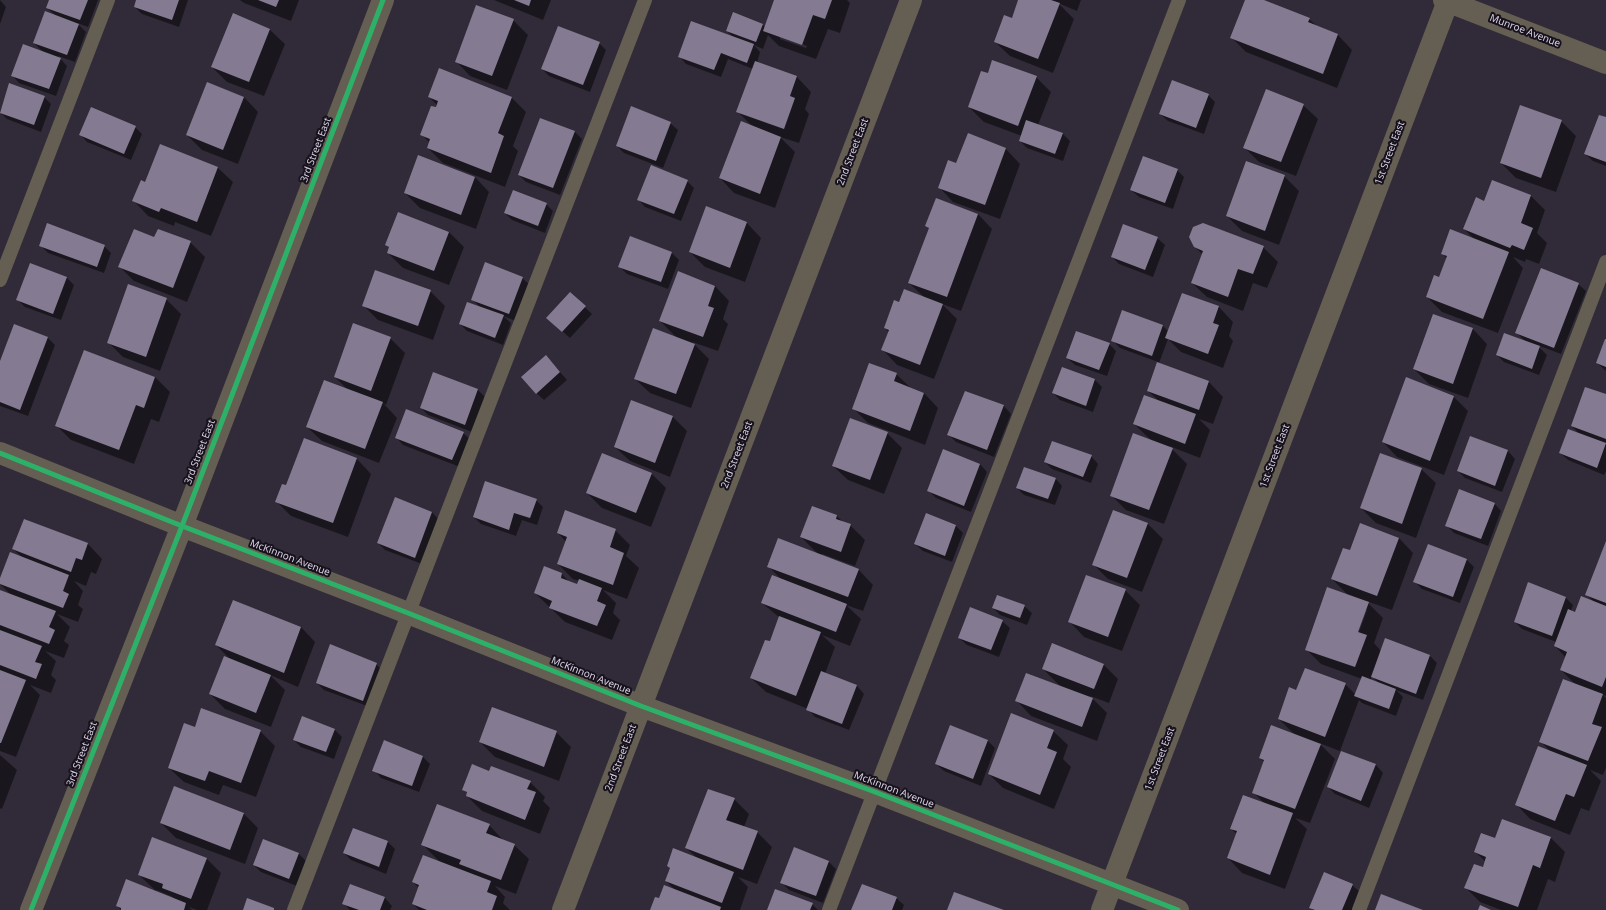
<!DOCTYPE html>
<style>
body{margin:0}
canvas{display:block;background:#312a38}
</style>
<canvas width="1606" height="910"></canvas>
<script>
const c = document.querySelector('canvas').getContext('2d');
c.lineJoin = 'round';
function fill(path, color) { c.fillStyle = color; c.fill(path, 'evenodd'); }
function stroke(path, color, width, dash) { c.strokeStyle = color; c.lineWidth = width; c.lineCap = dash ? 'butt' : 'round'; c.setLineDash(dash || []); c.stroke(path); }
function write(font, color, halo, rows, align = 'center') {
  c.font = font + ' "Noto Sans",sans-serif'; c.lineWidth = 4; c.setLineDash([]); c.textBaseline = 'middle'; c.strokeStyle = halo; c.fillStyle = color; for (const [text, x, y, turn = 0] of rows) {
    c.save(); c.translate(x, y); c.rotate((+turn || 0) * Math.PI / 180); c.textAlign = isNaN(turn) ? turn : align; if (halo) c.strokeText(text, 0, 0); c.fillText(text, 0, 0); c.restore();
  }
}
fill(new Path2D(`
 M0,0L6,7L0,24Z
 M50,0H98L88,27L77,23L86,32L75,62L58,56L67,66L56,96L19,83L12,75L44,53L34,43L56,16L47,8Z
 M137,0H188L179,27L142,14L135,7Z
 M240,0H299L291,21L244,3Z
 M494,0H551L543,20Z
 M775,0H847L850,3L840,33L828,29L816,59L779,46L768,35L763,49L754,45L760,52L757,63L797,77L811,92L805,109L809,114L799,143L780,137L795,152L775,208L734,193L720,178L752,126L738,112L753,69L728,59L721,77L686,64L679,56L734,38L727,31L762,24L765,27ZM780,36L807,46L806,48L780,39Z
 M1019,0H1081L1077,11L1058,3L1074,19L1053,73L1010,56L995,42L1012,19Z
 M1247,0H1262L1309,19L1318,27L1338,35L1352,50L1337,88L1246,52L1232,38Z
 M233,15L270,30L285,44L264,96L227,82L212,67Z
 M513,20L528,35L507,90L470,76L456,61Z
 M599,43L606,50L590,92L549,76L542,69Z
 M988,75L1036,77L1051,92L1038,125L1063,134L1070,141L1063,161L1027,148L1020,141L1022,136L984,122L969,107Z
 M10,85L44,97L51,104L41,132L7,119L0,112Z
 M1208,95L1215,102L1204,134L1168,121L1160,114Z
 M244,97L258,112L238,164L202,150L187,135Z
 M429,97L512,98L526,112L513,146L518,151L505,187L443,163L428,148L430,143L421,134L438,106Z
 M1303,105L1318,119L1296,176L1259,162L1244,147Z
 M1606,118V166L1593,161L1585,154Z
 M541,119L575,132L582,139L560,195L526,182L519,175Z
 M1561,121L1576,136L1556,192L1516,178L1501,163Z
 M670,123L678,130L663,168L624,153L617,146Z
 M135,127L142,134L131,160L87,142L80,134Z
 M968,135L1006,149L1020,164L1000,219L953,202L939,187L957,164Z
 M160,145L218,168L233,182L211,236L175,222L174,226L148,216L134,201L145,183Z
 M1177,170L1184,177L1173,209L1139,197L1131,190Z
 M1284,176L1299,191L1279,245L1242,231L1227,216Z
 M475,177L489,192L476,229L420,208L405,193Z
 M687,181L694,188L681,221L645,207L638,199Z
 M1493,181L1531,196L1545,210L1537,233L1547,243L1539,264L1526,259L1525,262L1513,257L1523,268L1498,333L1442,312L1427,297L1440,278L1447,259L1442,253L1475,240L1464,229L1485,202Z
 M546,204L553,211L545,233L512,220L505,213Z
 M707,208L747,223L761,238L745,282L705,267L690,252Z
 M398,213L449,232L464,247L449,285L403,268L388,253L390,248L386,245Z
 M978,214L992,229L961,311L942,304L957,319L934,379L897,365L883,350L889,333L885,328L900,303L924,297L909,283L930,229L926,226Z
 M631,237L672,253L679,260L668,289L627,274L619,266Z
 M155,238L190,242L205,257L187,302L134,281L120,267Z
 M1157,238L1165,245L1153,277L1119,264L1112,257Z
 M40,245L104,246L111,253L104,273L48,253Z
 M1195,247H1263L1278,262L1267,288L1253,283L1243,311L1207,297L1192,283L1203,255Z
 M31,264L67,278L74,285L61,320L25,307L18,300Z
 M522,278L530,285L516,321L503,316L511,323L503,345L467,331L460,324L480,307L472,299Z
 M1578,284L1586,291L1561,354L1537,345L1547,355L1539,375L1504,362L1497,355L1526,342L1516,332Z
 M715,286L729,301L723,319L728,324L718,351L692,342L709,359L691,408L650,393L635,379L677,338L660,321Z
 M430,291L445,306L433,340L378,320L363,305Z
 M570,293L592,314L570,338L555,325Z
 M1183,294L1219,307L1233,322L1229,336L1233,341L1223,368L1181,352L1168,339L1159,363L1209,382L1223,397L1213,424L1199,419L1210,430L1200,458L1169,446L1187,464L1164,524L1126,510L1111,495L1152,441L1134,424L1159,401L1148,391L1158,362L1120,348L1112,340L1123,311L1163,326L1169,332Z
 M166,299L181,314L160,371L123,357L108,342Z
 M14,325L48,338L55,345L28,416L0,406V363Z
 M1473,329L1487,344L1468,398L1429,384L1414,369Z
 M390,338L405,353L386,405L383,403L397,418L379,463L322,441L307,427L348,390L335,377Z
 M1606,340V371L1597,363Z
 M1109,344L1116,351L1107,376L1075,365L1067,358Z
 M85,351L155,377L170,392L159,422L151,419L134,464L71,440L56,425Z
 M553,364L567,380L544,400L536,393Z
 M896,374L911,388L924,393L938,408L925,445L868,423L853,408Z
 M1094,379L1102,387L1093,412L1060,400L1053,393Z
 M478,390L485,397L472,432L428,415L421,408Z
 M965,392L1004,406L1011,414L994,457L956,442L949,435Z
 M1606,395V443L1604,442L1606,445V471L1604,475L1568,460L1560,453L1580,435L1572,426Z
 M1454,397L1468,411L1444,475L1397,457L1383,442Z
 M672,416L687,431L670,477L630,461L615,447Z
 M463,433L471,440L460,467L403,445L396,437Z
 M887,433L902,448L884,494L848,480L833,466Z
 M1471,437L1508,451L1515,459L1502,492L1465,478L1458,471Z
 M304,439L357,459L371,474L348,537L291,516L276,501L286,486Z
 M1091,456L1098,464L1091,483L1052,469L1045,462Z
 M980,464L987,472L971,512L936,498L928,490Z
 M1421,469L1436,483L1416,538L1376,523L1361,508Z
 M652,474L666,488L651,527L602,508L587,493Z
 M1055,478L1062,486L1055,505L1024,495L1017,488Z
 M536,500L543,507L537,525L522,520L516,536L481,524L474,517Z
 M1494,503L1501,511L1488,546L1454,533L1446,525Z
 M812,507L837,516L844,523L850,525L865,540L855,566L822,554L821,556L859,570L873,585L863,611L846,605L861,619L850,646L822,635L835,647L825,674L857,686L864,694L849,730L815,717L808,709L766,692L751,678L770,643L780,618L762,603L781,579L768,566L819,555L801,537Z
 M1113,511L1148,524L1163,539L1142,592L1108,579L1093,564Z
 M432,512L439,520L422,564L385,550L378,543Z
 M956,526L963,533L952,562L923,551L915,544Z
 M615,530L630,545L626,556L639,568L627,599L603,590L616,603L613,613L620,620L612,640L565,622L535,593L562,574L570,583L577,586L579,581L573,579L558,564L566,542L558,533Z
 M1399,538L1413,553L1392,610L1366,601L1383,618L1374,643L1381,651L1429,655L1437,663L1423,700L1396,690L1403,697L1396,716L1362,703L1359,700L1340,751L1376,765L1383,773L1369,808L1335,794L1328,787L1342,752L1319,743L1335,759L1310,823L1295,818L1307,829L1285,889L1242,873L1228,858L1237,834L1231,829L1265,804L1253,792L1264,762L1260,758L1295,735L1279,719L1297,691L1345,684L1356,695L1362,679L1321,664L1306,649L1350,597L1332,579L1351,552ZM1365,610H1367L1357,637L1356,636ZM1372,677L1379,683L1370,680Z
 M1606,543V696L1603,695L1606,698V768L1603,775L1590,770L1601,781L1589,811L1581,808L1570,835L1530,819L1516,804L1551,752L1540,741L1576,685L1561,670L1566,658L1555,646L1556,642L1522,629L1515,622L1529,584L1566,598L1573,605L1571,611L1576,613L1594,602L1586,594Z
 M88,544L102,559L96,574L91,572L86,586L74,581L83,591L78,605L83,609L78,622L57,614L70,627L64,641L69,645L64,658L45,651L56,661L51,675L56,680L51,693L30,685L40,695L16,757L0,751V591L12,596L0,584V581L23,558L13,549Z
 M1466,559L1474,567L1460,603L1422,589L1414,581Z
 M1125,590L1140,605L1122,651L1084,637L1070,622Z
 M1024,606L1032,613L1027,625L1000,615L993,608Z
 M1002,621L1010,628L999,657L967,645L959,638Z
 M301,627L315,642L298,687L270,675L285,690L271,727L225,709L210,694L231,660L216,645Z
 M1053,645L1104,665L1118,679L1109,703L1090,696L1107,713L1097,741L1031,716L1017,701L1061,687L1043,669Z
 M376,664L383,671L370,707L324,690L317,683Z
 M302,718L335,730L342,737L334,759L301,747L294,740Z
 M951,727L988,741L995,748L981,786L944,771L936,764Z
 M195,728L260,731L275,746L256,797L223,785L219,795L184,782L169,768Z
 M1053,731L1068,745L1063,759L1071,767L1054,809L1003,788L989,774Z
 M556,732L571,747L559,781L495,757L480,742Z
 M385,742L423,757L430,764L419,792L381,778L374,770Z
 M0,755L17,770L2,809L0,808Z
 M490,772L530,782L545,797L543,801L550,808L540,834L482,811L467,796L468,794L463,789Z
 M175,787L244,814L258,828L245,864L176,838L161,823Z
 M734,799L749,814L744,827L757,832L772,847L757,884L738,877L748,887L740,910H651L660,899L675,890L666,881L671,869L668,866L697,858L686,848Z
 M489,825L504,841L514,845L529,859L516,894L495,886L505,897L503,903L510,910H419L413,904L419,888L413,882L441,863L423,845Z
 M353,829L388,842L395,849L386,874L351,860L344,853Z
 M1551,838L1565,852L1555,882L1548,879L1537,910H1501L1480,902L1466,888L1484,868L1486,862L1475,852L1496,839Z
 M263,841L299,854L306,861L297,886L261,872L254,865Z
 M794,849L829,862L836,869L823,903L789,890L781,882Z
 M207,859L221,873L207,910H197L189,907L192,910H121L117,906L175,899L171,896L156,890V891L139,875Z
 M350,885L385,898L392,906L390,910H350L343,903Z
 M1352,885L1360,892L1352,910H1313L1311,908Z
 M896,898L904,905L902,910H852Z
 M812,904L818,910H768Z`), '#0007');
fill(new Path2D(`
 M49,0H88L80,20L46,8Z
 M136,0H179L172,20L134,7Z
 M258,0H279L276,7Z
 M514,0H531L529,6Z
 M774,0H832L825,19L813,15L802,45L763,31Z
 M1018,0H1051L1060,3L1038,59L994,42L1004,15L1012,18Z
 M1245,0H1264L1310,18L1308,22L1338,34L1323,74L1230,38Z
 M476,5L514,19L492,76L455,62Z
 M45,11L79,24L67,55L33,43Z
 M733,12L763,24L756,42L726,31Z
 M233,13L270,29L249,82L211,67Z
 M691,21L754,44L747,63L721,53L714,70L678,57Z
 M558,26L600,42L583,85L541,69Z
 M23,44L61,58L49,89L11,76Z
 M992,60L1037,76L1018,126L968,107L981,71L988,73Z
 M755,61L797,76L790,96L795,98L784,129L736,112Z
 M439,68L512,97L498,133L504,136L491,173L427,148L430,139L420,135L431,106L436,107L438,101L428,97Z
 M1172,80L1209,94L1196,128L1159,114Z
 M207,82L244,97L223,150L186,135Z
 M9,83L45,96L34,125L0,113Z
 M1266,89L1304,104L1281,162L1243,148Z
 M1520,105L1562,120L1541,178L1500,163Z
 M631,106L671,122L656,161L616,146Z
 M91,107L136,126L124,154L79,135Z
 M1599,115L1606,117V162L1584,154Z
 M540,118L575,131L553,188L518,175Z
 M1026,120L1063,133L1055,154L1019,141Z
 M741,121L781,137L760,194L719,178Z
 M968,133L1006,148L985,205L938,188L948,160L956,163Z
 M160,144L218,167L197,222L161,208L159,212L132,201L141,180L145,182Z
 M418,155L475,177L461,215L404,193Z
 M1143,156L1178,169L1165,203L1130,190Z
 M1246,161L1285,175L1265,231L1226,216Z
 M651,165L688,180L674,214L637,200Z
 M1492,180L1531,195L1521,223L1533,228L1524,250L1512,245L1510,248L1463,229L1476,197L1484,201Z
 M513,190L547,203L538,226L504,213Z
 M936,198L978,214L947,297L908,283L929,228L925,226Z
 M706,206L747,222L730,268L689,252Z
 M398,212L449,232L434,271L387,253L389,247L385,245Z
 M47,223L105,245L97,267L39,246Z
 M1203,223L1264,246L1253,274L1238,269L1228,297L1191,283L1203,251L1194,247L1189,237L1193,227Z
 M1123,224L1158,237L1145,270L1111,257Z
 M134,229L154,237L158,229L191,241L173,288L118,267Z
 M1450,229L1509,252L1483,319L1426,297L1434,275L1439,277L1447,256L1441,254Z
 M630,236L672,252L661,282L618,267Z
 M485,262L523,277L509,314L471,300Z
 M30,263L67,277L53,314L16,300Z
 M1541,268L1579,283L1554,348L1515,333Z
 M375,270L431,290L418,326L362,306Z
 M678,271L715,286L708,306L714,308L703,337L659,321Z
 M128,284L167,298L146,357L107,343Z
 M904,289L943,304L920,365L881,350L889,330L884,328L894,300L899,302Z
 M570,292L586,306L562,332L546,318Z
 M1182,293L1219,306L1213,323L1219,325L1208,354L1165,338Z
 M467,302L504,315L495,338L459,324Z
 M1122,310L1163,325L1152,356L1111,341Z
 M1433,314L1473,328L1453,384L1413,369Z
 M353,323L391,337L371,391L334,377Z
 M14,324L48,337L20,410L0,402V361Z
 M653,328L695,344L676,394L634,379Z
 M1076,331L1110,343L1099,370L1066,358Z
 M1504,333L1540,346L1532,369L1496,355Z
 M1605,339H1606V367L1596,363Z
 M84,350L155,377L144,408L136,405L119,450L55,426Z
 M546,355L560,372L536,394L521,377Z
 M1157,362L1209,381L1199,410L1147,391Z
 M869,363L897,373L894,381L924,393L910,431L852,409Z
 M1062,367L1095,379L1086,406L1052,393Z
 M433,372L478,389L465,425L420,408Z
 M1406,377L1454,396L1430,461L1382,442Z
 M324,380L383,402L365,449L306,427Z
 M1585,387L1606,394V439L1571,426Z
 M965,391L1004,405L987,450L947,435Z
 M1144,395L1196,414L1185,444L1133,424Z
 M631,400L673,416L655,463L614,447Z
 M406,409L464,432L452,460L395,438Z
 M850,418L888,432L870,480L832,466Z
 M1568,429L1606,443L1597,468L1559,453Z
 M1133,433L1173,448L1149,510L1110,496Z
 M1470,436L1508,450L1495,486L1457,471Z
 M304,438L357,458L333,523L275,502L282,484L286,485Z
 M1052,441L1092,455L1083,477L1044,462Z
 M943,449L980,464L964,506L927,491Z
 M602,453L652,473L636,513L586,493Z
 M1380,453L1422,468L1402,524L1360,508Z
 M1024,467L1056,478L1048,499L1016,488Z
 M485,481L537,499L530,518L514,513L509,530L473,517Z
 M1459,489L1495,503L1481,539L1445,526Z
 M395,497L432,512L415,558L377,543Z
 M812,506L837,515L836,519L851,524L841,552L800,537Z
 M565,510L616,529L610,547L624,553L613,585L557,564L567,537L557,533Z
 M1113,510L1148,523L1127,578L1092,565Z
 M926,513L956,525L945,556L914,544Z
 M24,519L88,543L82,560L76,558L71,572L12,549Z
 M1360,523L1399,538L1377,596L1331,579L1343,548L1350,550Z
 M778,538L859,569L848,597L767,567Z
 M1606,541V603L1585,595Z
 M1428,544L1467,559L1453,597L1413,582Z
 M10,552L69,575L63,591L69,594L63,608L0,584V578Z
 M544,566L562,573L561,578L577,584L579,579L602,588L597,601L606,605L597,626L549,608L552,601L534,593Z
 M772,575L847,604L836,632L761,603Z
 M1086,575L1126,589L1108,637L1068,622Z
 M1528,582L1566,597L1552,636L1514,622Z
 M1327,587L1369,602L1358,632L1367,635L1355,667L1305,650Z
 M0,590L56,611L49,627L55,630L49,644L0,625Z
 M997,595L1025,605L1020,618L992,608Z
 M1581,596L1606,606V677L1602,687L1560,670L1567,652L1554,646L1568,609L1575,612Z
 M233,600L301,627L284,673L215,645Z
 M970,607L1003,620L991,650L958,638Z
 M779,616L821,632L796,696L750,678L765,640L770,641Z
 M0,630L42,646L35,662L42,664L36,679L0,665Z
 M1385,638L1430,655L1416,694L1371,677Z
 M1052,643L1104,664L1094,689L1042,669Z
 M330,644L377,663L363,701L316,683Z
 M224,656L271,675L256,713L209,694Z
 M1305,668L1346,683L1325,737L1278,719L1289,687L1296,690Z
 M0,670L26,680L1,743H0Z
 M821,671L857,685L842,724L806,710Z
 M1026,673L1093,698L1082,727L1015,701Z
 M1362,676L1396,689L1389,709L1354,696Z
 M1563,679L1603,694L1592,724L1602,727L1588,761L1539,742Z
 M492,707L557,731L544,767L479,742Z
 M201,708L261,730L241,783L209,771L205,781L168,768L184,723L195,727Z
 M1011,713L1054,730L1047,748L1057,752L1040,795L988,774Z
 M302,716L335,729L326,752L293,740Z
 M950,725L988,740L973,779L935,764Z
 M1271,725L1321,744L1295,809L1252,793L1264,760L1259,758Z
 M384,740L423,756L412,786L372,771Z
 M1538,746L1587,765L1574,797L1566,794L1555,821L1515,805Z
 M1341,751L1376,764L1361,801L1327,787Z
 M472,764L489,771L491,766L531,781L527,789L536,792L525,820L466,796L467,792L462,790Z
 M174,786L244,813L230,850L160,823Z
 M708,789L735,798L726,820L758,831L743,870L685,848Z
 M1243,795L1293,813L1270,875L1227,858L1237,831L1230,829Z
 M437,804L490,824L486,833L515,844L501,880L459,864L461,860L421,845Z
 M1502,819L1551,837L1540,868L1533,865L1518,907L1464,888L1474,864L1483,867L1486,857L1474,852L1481,833L1495,838Z
 M353,828L388,841L379,867L343,853Z
 M152,837L207,858L191,899L162,888L163,884L138,875Z
 M263,839L299,853L289,879L253,865Z
 M794,847L829,861L816,896L780,883Z
 M673,848L734,872L722,903L665,881L670,868L667,866Z
 M423,855L491,881L487,892L497,896L492,910H427L412,904L419,885L412,882Z
 M1324,872L1353,884L1342,910H1315L1309,908Z
 M126,879L186,903L184,910H121V908L116,906Z
 M350,884L385,897L380,910H359L342,904Z
 M862,884L897,897L892,910H851Z
 M664,885L721,907L720,910H650L655,897L659,898Z
 M775,889L813,903L810,910H767Z
 M954,892L1004,910H947Z
 M1381,894L1423,910H1375Z
 M247,898L274,908V910H243Z
 M1480,905L1491,910H1478Z`), '#847b92');
stroke(new Path2D(`
 M0,280L108,0
 M294,910L645,0
 M829,910L1179,0
 M1359,910L1606,262`), '#655e52', 14);
stroke(new Path2D(`
 M1444,0L1606,63
 M0,453L182,526L408,613L641,706L875,792L1178,910
 M31,910L182,526L383,0
 M563,910L911,0
 M1102,910L1448,1`), '#655e52', 22);
stroke(new Path2D(`
 M0,453L182,526L408,613L641,706L875,792L1178,910
 M31,910L182,526L383,0`), '#2db169', 5);
write('10px', '#d9d2e2', '#16111c', [
 ["Munroe Avenue",1525,31,21],
 ["3rd Street East",316,150,-69],
 ["2nd Street East",853,152,-69],
 ["1st Street East",1390,153,-69],
 ["3rd Street East",200,452,-69],
 ["2nd Street East",737,455,-69],
 ["1st Street East",1275,456,-69],
 ["McKinnon Avenue",290,558,21],
 ["McKinnon Avenue",591,676,22],
 ["3rd Street East",82,754,-69],
 ["2nd Street East",621,758,-69],
 ["1st Street East",1160,759,-69],
 ["McKinnon Avenue",894,790,21]
]);
</script>
